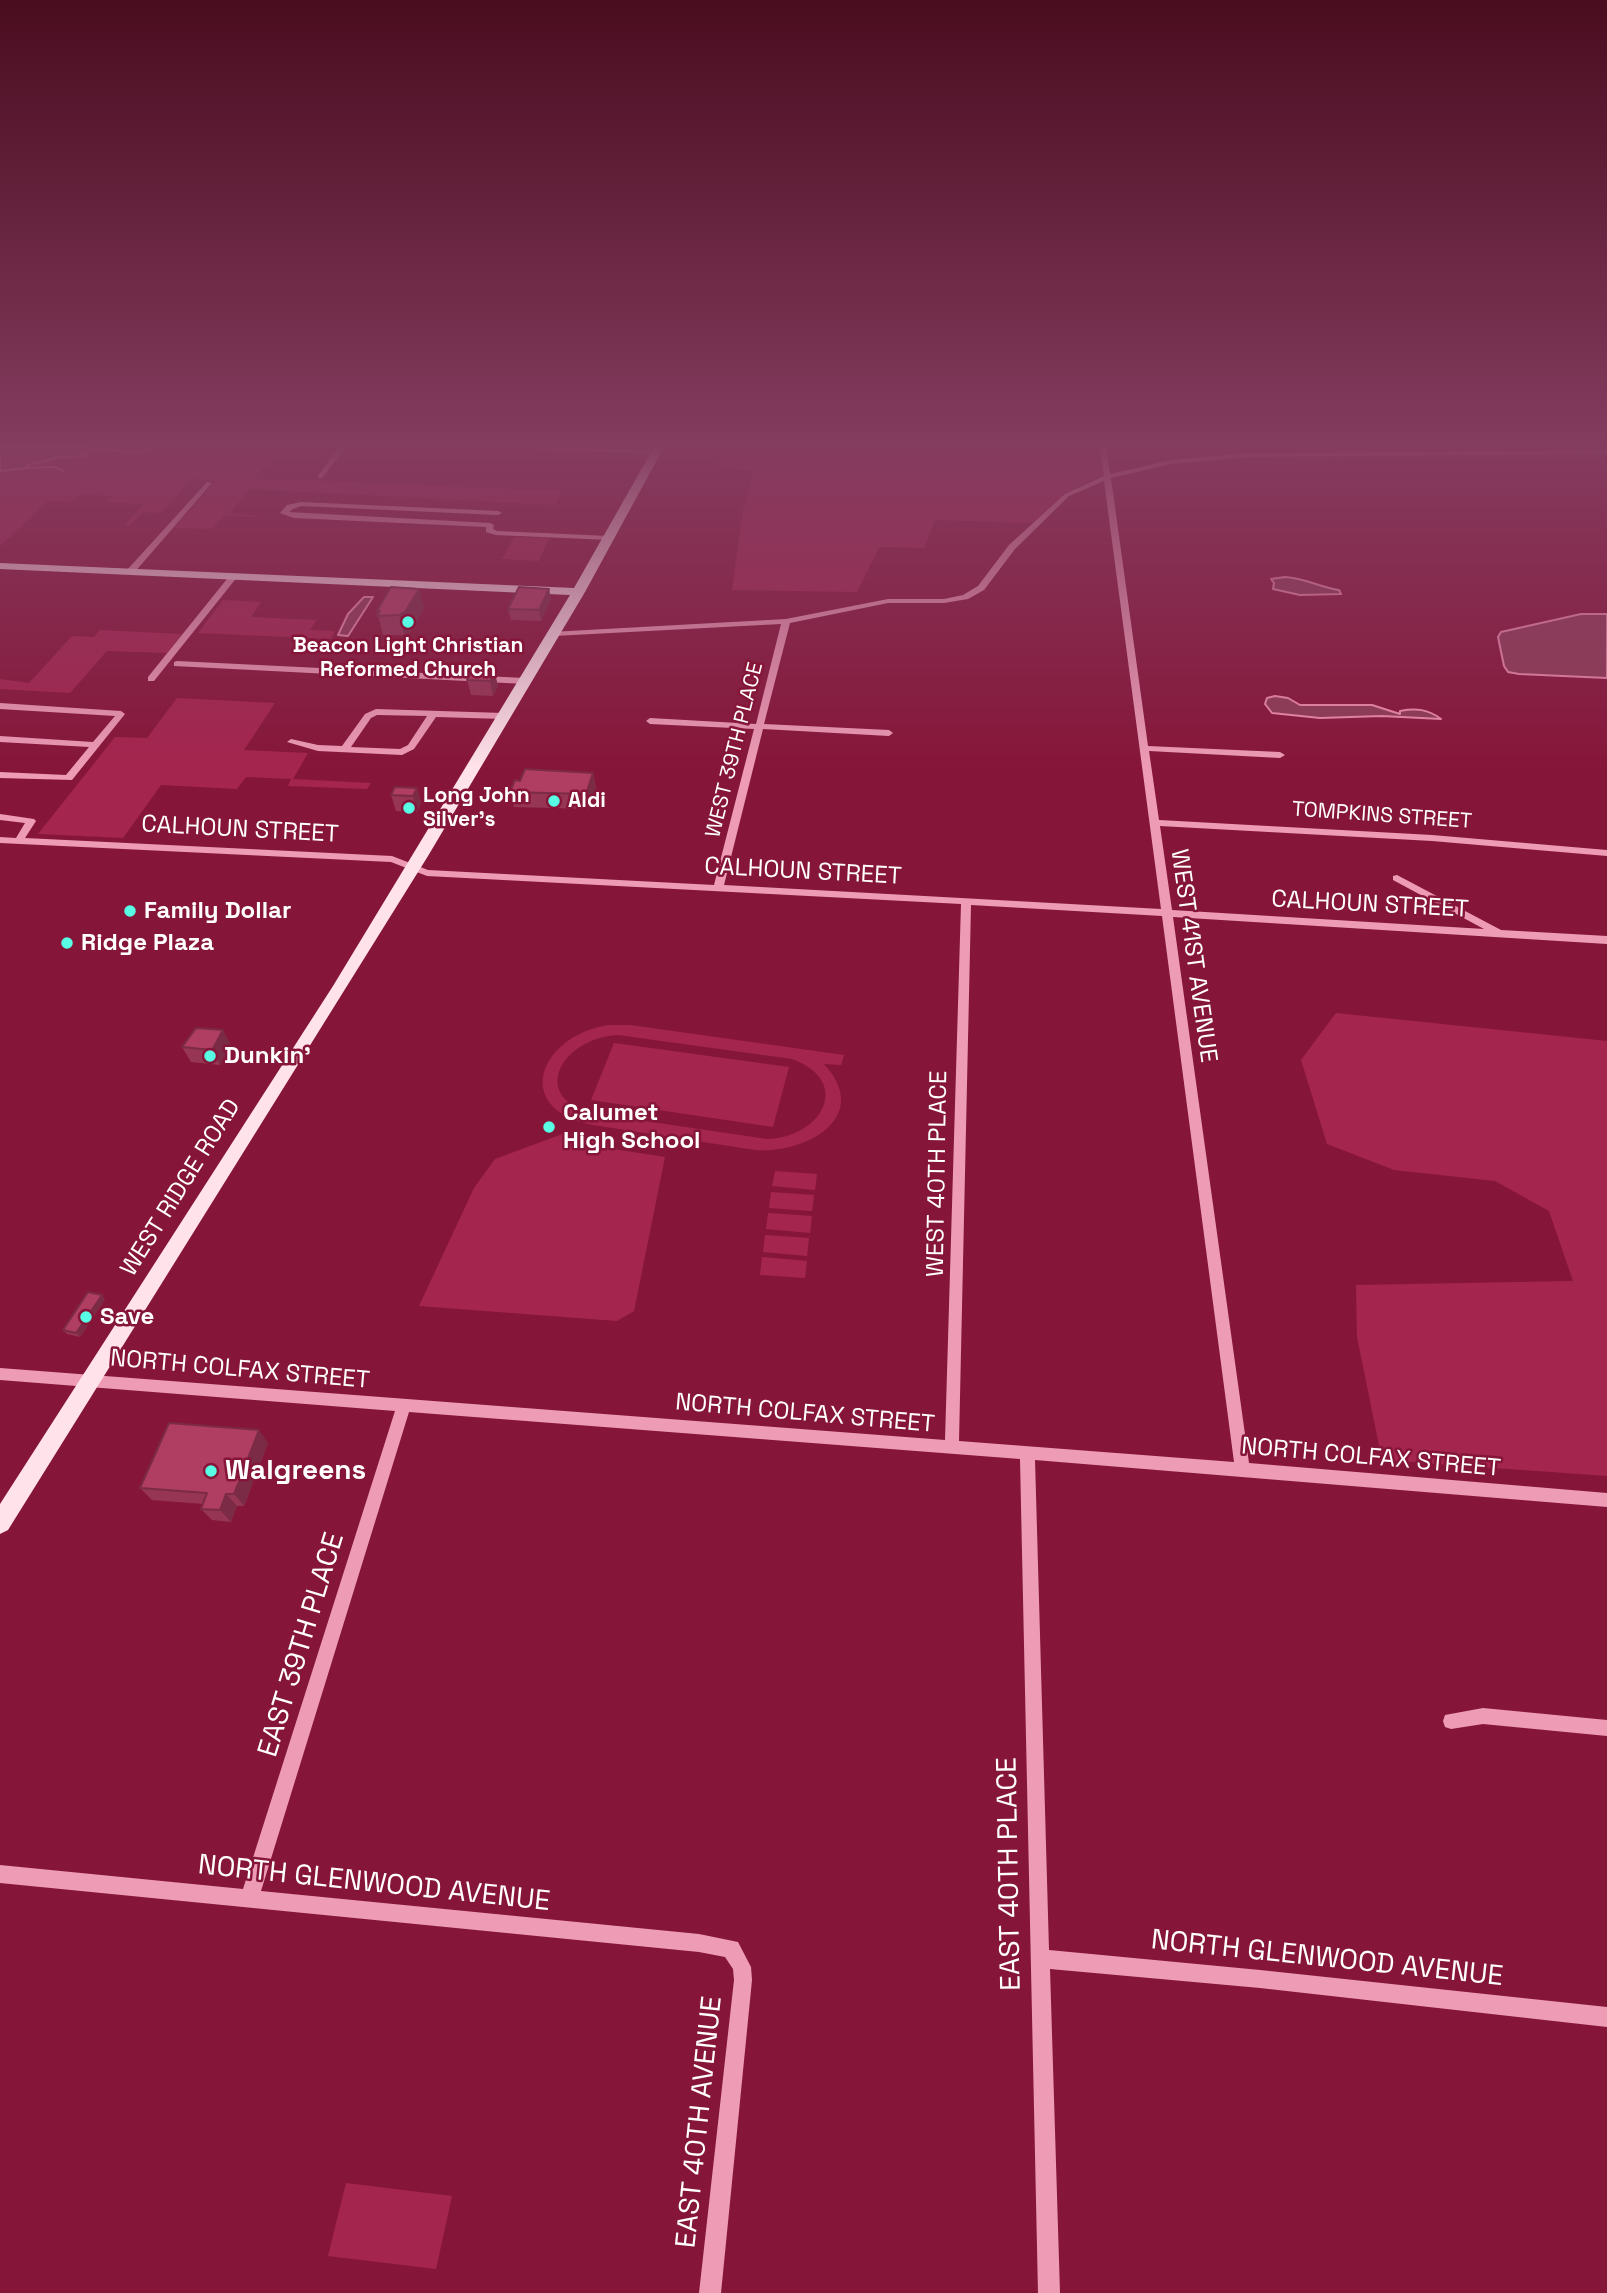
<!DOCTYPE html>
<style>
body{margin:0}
canvas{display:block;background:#861639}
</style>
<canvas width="1607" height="2293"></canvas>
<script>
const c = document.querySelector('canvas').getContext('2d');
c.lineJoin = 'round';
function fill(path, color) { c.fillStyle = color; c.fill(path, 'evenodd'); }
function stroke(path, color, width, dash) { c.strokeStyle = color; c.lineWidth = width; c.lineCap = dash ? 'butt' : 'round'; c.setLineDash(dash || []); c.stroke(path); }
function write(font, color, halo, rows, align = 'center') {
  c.font = font + ' "Space Grotesk",sans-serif'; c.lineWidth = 5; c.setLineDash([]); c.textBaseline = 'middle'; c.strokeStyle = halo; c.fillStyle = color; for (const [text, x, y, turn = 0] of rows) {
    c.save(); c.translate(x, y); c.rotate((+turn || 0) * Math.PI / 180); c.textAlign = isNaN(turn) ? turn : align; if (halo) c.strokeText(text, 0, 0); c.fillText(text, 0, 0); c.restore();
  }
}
fill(new Path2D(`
 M93,447H285L267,468H262L255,478L562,491L555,505L250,489L230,513L268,517L224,516L212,529L174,528L216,481L192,479L161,513L143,512L129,526H124L144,504L107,502L113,496L80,494L71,502L48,501L0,546V471L27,468L23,465L47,462L48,458L85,456L79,452L96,450Z
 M723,447H1101L1105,474L1076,487L1032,523L935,520L924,548L879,547L857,592L732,590L743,511L754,470L717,468Z
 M514,537L549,538L539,561L502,559Z
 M223,600L261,602L251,617L317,620L310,630L335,631L331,639L198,633Z
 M100,630L182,634L167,653L107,651L70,693L0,689V679L29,683L72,636L94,637Z
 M177,698L275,703L244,750L308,753L293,779L371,783L367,789L288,786L291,779L246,777L237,789L161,785L123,838L38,834L115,737L147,738Z
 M1336,1013L1607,1041V1476L1382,1460L1357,1337L1356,1285L1573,1281L1549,1211L1495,1181L1394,1170L1327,1144L1301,1060Z
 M609,1025H630L844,1055L841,1065L824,1064C873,1117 806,1154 755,1150L593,1125C510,1109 540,1035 609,1025ZM618,1035L792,1059C854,1082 821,1138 767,1139L597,1114C527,1100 560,1038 618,1035Z
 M614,1043L789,1067L773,1127L591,1100Z
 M565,1133L606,1142L613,1149L665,1157L634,1311L617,1321L419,1306L474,1188L495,1159Z
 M775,1171L817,1174L815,1190L772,1186Z
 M771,1192L814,1195L812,1211L769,1208Z
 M768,1213L812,1216L810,1233L766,1229Z
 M765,1235L809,1238L807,1256L763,1252Z
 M762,1257L807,1261L805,1278L760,1275Z
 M346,2183L452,2196L436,2269L328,2256Z`), '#a4254e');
const water = new Path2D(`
 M0,447H93L98,450L81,452L87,456L51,458L54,459L27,465L28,468L0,471Z
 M1285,577C1305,578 1319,587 1339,590L1341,594L1300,595L1273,589L1274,583L1271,579Z
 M364,597H373L348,636L338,635L348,614Z
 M1581,614H1607V678L1519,674L1508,672L1504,666L1498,637L1501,632Z
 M1275,696L1288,698L1300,705H1372L1400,714V711C1416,708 1428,709 1441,719L1382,716L1320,718L1272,713L1265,704L1267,698Z`);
fill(water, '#8f3c56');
stroke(water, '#f08eaf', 2);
stroke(new Path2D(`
 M96,449L140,453L151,447
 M23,468L55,467L63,471`), '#f08eaf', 2);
fill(new Path2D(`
 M339,447H346L322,478H318V476Z
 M528,447L657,450L660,452L657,454L531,449Z
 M1100,447H1106L1110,474L1171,460L1247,453L1607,450V454L1247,457L1171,464L1111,478L1148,746L1280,752L1285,755L1280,758L1149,751L1159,820L1432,835L1607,850V856L1432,841L1160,826L1172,910L1484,929L1393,880V876L1397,875L1501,930L1607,936V944L1173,917L1249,1463L1607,1493V1507L1035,1460L1049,1950L1260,1970L1607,2007V2027L1260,1988L1050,1969L1060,2293H1038L1020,1459L409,1412L261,1891L699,1934L738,1942L751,1967L752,1980L721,2293H699L734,1980L733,1969L725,1957L699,1952L0,1883V1865L243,1889L395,1411L0,1380V1368L945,1440L961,904L427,876L391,862L0,843V837L16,838L25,823L0,820V814L34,819L36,821L25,838L392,856L428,870L714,885L754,729L650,724L646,721L650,718L756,724L781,624L554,636H551V632L786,619L888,599H944L963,595L978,586L1009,545L1065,494L1104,476ZM1104,481L1161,909L724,885L763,729L889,736L893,733L889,730L764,724L790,623L888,603H944L968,599L984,590L1015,549L1069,496ZM971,905L1162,916L1234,1462L959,1441Z
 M207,482L212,483L133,574H127V570Z
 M301,502L498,511L502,513L498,515L301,506L293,509L289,512L490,523L494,525L493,529L497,531L610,536L614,538L610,540L496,535L486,532V527L294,518L280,513L287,505Z
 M231,574L238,576L154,681H148V677Z
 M177,661L525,678L529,681L525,684L174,666V662Z
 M0,703L121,711L125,714L72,780L0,778V772L66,775L89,747L0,742V736L93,742L115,716L0,709Z
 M376,709L504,713L508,716L504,719L436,717L414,749L402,755L318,751L287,742L291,739L318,745L342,746L365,714ZM377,715L427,716L408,745L400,749L351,747L371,718Z
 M1483,1708L1607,1720V1736L1483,1724L1451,1729L1445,1727L1443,1721L1445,1715Z`), '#ee9cb6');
fill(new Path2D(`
 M654,447H664L585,592L428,856L8,1530L0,1534V1504L333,986L570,595L0,569V563L574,588Z`), '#ffe2ea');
fill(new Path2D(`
 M419,589L424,608L410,632L404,635H383L377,611Z
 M551,599L541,621L511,620L508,609Z
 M494,671L498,686L493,696L471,695L467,680Z
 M593,773L596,788L588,809L514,807L510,792L520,781Z
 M417,788L421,803L417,812L396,811L391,795Z
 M231,1045L220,1065L191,1062L182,1047Z
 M105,1299L80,1337L67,1334L63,1330Z
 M268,1443L244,1506H237L231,1522L212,1520L201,1509L203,1504L152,1500L140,1488Z`), '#973554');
fill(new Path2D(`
 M419,589L424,608L410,632L404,635L399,615Z
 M549,589L551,599L541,621L539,610Z
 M494,671L498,686L493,696L490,681Z
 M593,773L596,788L588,809L586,794Z
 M417,788L421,803L417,812L413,796Z
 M223,1030L231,1045L220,1065L212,1050Z
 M102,1295L105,1299L80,1337L76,1333Z
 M259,1430L268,1443L244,1506L234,1494Z
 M226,1494L237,1506L231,1522L220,1510Z`), '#7b2b45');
const building = new Path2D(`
 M391,587L419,589L405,612L399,615L377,616L380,611H377Z
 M519,587L549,589L539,610L508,609Z
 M472,670L494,671L490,681L467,680Z
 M525,769L593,773L586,794L510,792L515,780L520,781Z
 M395,787L417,788L413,796L391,795Z
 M196,1028L223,1030L212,1050L182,1047Z
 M88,1292L102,1295L76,1333L63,1330Z
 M169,1423L259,1430L234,1494H226L220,1510L201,1509L207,1493L140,1488Z`);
fill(building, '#b03e62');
stroke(building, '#7b2b45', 2);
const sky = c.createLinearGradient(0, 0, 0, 768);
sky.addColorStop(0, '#4a0c1f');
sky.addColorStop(0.58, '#843c5f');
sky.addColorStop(1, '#843c5f00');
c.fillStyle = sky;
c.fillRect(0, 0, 1607, 768);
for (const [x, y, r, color] of [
 [408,622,7,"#58ffe4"],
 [554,801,7,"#58ffe4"],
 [409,808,7,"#58ffe4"],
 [130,911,7,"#58ffe4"],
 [67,943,7,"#58ffe4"],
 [210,1056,7,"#58ffe4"],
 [549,1127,7,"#58ffe4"],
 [86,1317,7,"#58ffe4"],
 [211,1471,7,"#58ffe4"]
]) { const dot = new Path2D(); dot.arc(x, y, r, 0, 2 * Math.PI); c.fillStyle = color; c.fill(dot); stroke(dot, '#861639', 2.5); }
write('bold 21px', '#fff', '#861639', [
 ["Beacon Light Christian",408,646,"center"],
 ["Reformed Church",408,670,"center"],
 ["Long John",423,796],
 ["Silver's",423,820],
 ["Aldi",568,801]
], 'left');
write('21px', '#fff', '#861639', [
 ["WEST 39TH PLACE",735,750,-76],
 ["TOMPKINS STREET",1382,816,4]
]);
write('24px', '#fff', '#861639', [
 ["CALHOUN STREET",240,830,3],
 ["CALHOUN STREET",803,872,3],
 ["CALHOUN STREET",1370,905,3],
 ["WEST 41ST AVENUE",1193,956,82],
 ["WEST 40TH PLACE",938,1174,-89],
 ["WEST RIDGE ROAD",181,1188,-58],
 ["NORTH COLFAX STREET",240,1370,5],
 ["NORTH COLFAX STREET",805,1414,5],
 ["NORTH COLFAX STREET",1371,1458,5]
]);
write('bold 24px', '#fff', '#861639', [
 ["Family Dollar",144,911],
 ["Ridge Plaza",81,943],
 ["Dunkin'",224,1056],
 ["Calumet",563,1113],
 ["High School",563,1141],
 ["Save",100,1317]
], 'left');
write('bold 28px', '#fff', '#861639', [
 ["Walgreens",225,1471]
], 'left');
write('28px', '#fff', '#861639', [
 ["EAST 39TH PLACE",302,1645,-73],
 ["EAST 40TH PLACE",1010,1874,-91],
 ["NORTH GLENWOOD AVENUE",374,1884,6],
 ["NORTH GLENWOOD AVENUE",1327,1959,6],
 ["EAST 40TH AVENUE",700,2122,-84]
]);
</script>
